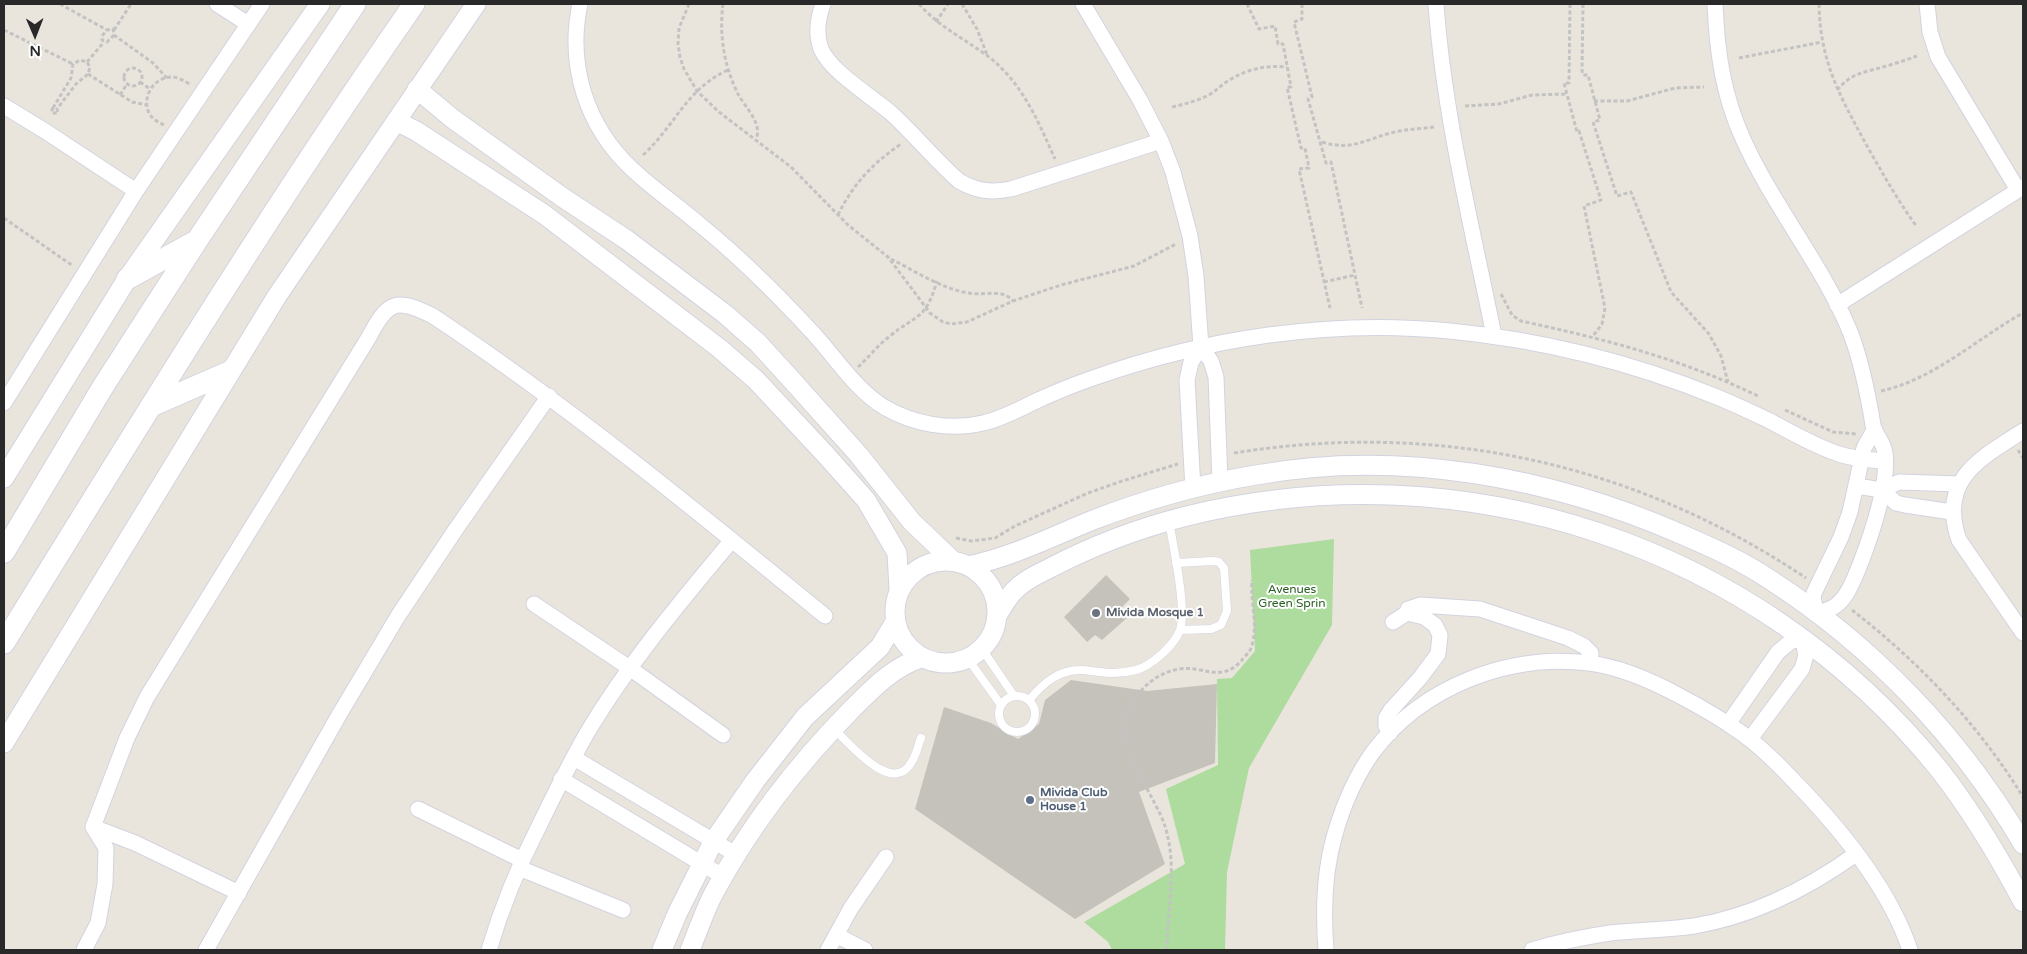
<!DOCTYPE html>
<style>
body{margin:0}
#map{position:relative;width:2027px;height:954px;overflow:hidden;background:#eae5dc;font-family:"Varela Round",sans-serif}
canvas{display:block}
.frame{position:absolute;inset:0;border:5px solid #292929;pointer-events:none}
.north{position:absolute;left:10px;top:10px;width:50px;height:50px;-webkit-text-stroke:4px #fff;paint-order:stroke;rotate:179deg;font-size:14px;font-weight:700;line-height:20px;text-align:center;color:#292929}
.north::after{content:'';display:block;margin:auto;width:18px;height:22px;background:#292929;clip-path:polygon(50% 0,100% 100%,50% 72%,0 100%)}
</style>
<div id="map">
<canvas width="2027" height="954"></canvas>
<div class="frame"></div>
<div class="north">N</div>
</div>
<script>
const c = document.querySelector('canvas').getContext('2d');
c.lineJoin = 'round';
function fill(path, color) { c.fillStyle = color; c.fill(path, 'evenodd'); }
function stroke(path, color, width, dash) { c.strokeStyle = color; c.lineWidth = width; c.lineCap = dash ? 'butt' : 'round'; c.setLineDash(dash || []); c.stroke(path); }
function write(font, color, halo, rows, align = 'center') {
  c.font = font + ' "Varela Round",sans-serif'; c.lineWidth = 4; c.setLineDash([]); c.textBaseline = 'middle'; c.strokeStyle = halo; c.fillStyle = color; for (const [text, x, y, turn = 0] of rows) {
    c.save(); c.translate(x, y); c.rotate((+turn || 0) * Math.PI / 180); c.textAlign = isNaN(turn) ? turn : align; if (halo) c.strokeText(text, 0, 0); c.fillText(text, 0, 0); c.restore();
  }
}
fill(new Path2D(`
 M1334,539L1332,625L1249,768L1227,872L1225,950H1112L1108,942L1084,922L1185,864L1166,789L1218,765L1217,679L1232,678L1255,651L1250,550Z`), '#aedb9e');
fill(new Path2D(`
 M1106,575L1130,599L1120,609L1128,617L1102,640L1095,635L1087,642L1064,617Z
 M1071,680L1147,691L1217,684L1215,763L1139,792L1165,864L1075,919L915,809L944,707L991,723L1018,739L1039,724L1045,700Z`), '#c5c2bc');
const service = new Path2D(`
 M1176,563L1213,561L1219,562L1224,568L1227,611L1221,625L1211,629L1180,630
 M982,649L1014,696
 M968,659L1001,705
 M999 714a18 18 0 1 1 36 0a18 18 0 1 1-36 0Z
 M1029,700C1044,683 1058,669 1083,670C1093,671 1103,673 1113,673C1121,673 1128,672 1136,670C1151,666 1174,646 1180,630C1187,609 1173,545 1169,521
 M833,728C848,742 892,796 911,763C916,756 918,746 921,738`);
const minor = new Path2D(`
 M217,4L248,24
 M580,4C567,65 586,126 632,169C653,189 677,205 699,224C740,257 777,294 813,333C836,358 855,389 884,407C913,424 950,431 983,423C1001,419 1018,410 1034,402C1053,393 1073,385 1093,378C1206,338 1330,319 1450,331C1542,340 1631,362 1717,397C1734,404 1751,412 1768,420C1791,432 1814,446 1839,454C1854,459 1870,460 1885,461
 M823,4C818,18 815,33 821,49C831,72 871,96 891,113C915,135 935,160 959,181C976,191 991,193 1011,189L1161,141
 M1083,4L1140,100L1161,141L1173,172L1190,236L1196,276L1201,347L1211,361L1216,377L1220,482
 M1436,4C1444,116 1472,226 1494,336
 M1715,4C1717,52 1723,95 1743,139C1773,206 1824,267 1851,334C1862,364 1868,394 1873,425C1875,435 1884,442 1885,453C1889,484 1872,533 1861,562C1852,584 1844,611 1817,612L1813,599L1814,593L1841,537L1850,512L1864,448L1874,430
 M1927,4L1930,32L1938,57L2018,190
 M4,106L45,131L136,191
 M1837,305L2023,187
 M4,403L136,191L262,4
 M2023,431C1979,459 1938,480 1959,540L2023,633
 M1856,486L1882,490L1896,503L1905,505L1952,512
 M1193,489L1187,380L1191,362L1201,347
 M1882,490L1899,482L1959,484
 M534,604L631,669L723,735
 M1393,622L1407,613L1408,609L1420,605L1480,609L1568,638L1584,646L1591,653L1590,663
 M1728,724L1778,652L1790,642L1802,638L1806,655L1802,669L1750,739
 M1390,733L1386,726V718L1391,710L1420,678L1438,654L1440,635L1435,625L1424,617L1407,613
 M574,758L737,855
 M561,779L724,877
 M418,809L522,860
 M93,827L127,738L147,697L369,337C388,300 397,298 433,316C570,407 698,512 825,616
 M93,827L135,843L239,893
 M519,868L623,910
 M836,935L865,950
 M84,950L98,923L105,884L106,848L93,827
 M206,950L339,715L398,616L456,529L549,396
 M489,950C502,906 519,865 540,824C555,793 570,763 587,733C628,664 681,601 732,540
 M828,950L851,908L886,857
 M1326,950C1323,912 1324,871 1335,834C1343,806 1356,776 1373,752C1422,687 1508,653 1589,663C1620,667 1650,680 1678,695C1699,706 1720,718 1740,732C1759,745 1777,763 1793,780C1839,827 1889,887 1910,950
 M1532,950C1558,942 1584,937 1610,933C1638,930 1666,930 1694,926C1754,916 1807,889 1856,854`);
const tertiary = new Path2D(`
 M417,89L453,119L562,197L627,240L725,314L758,343L789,377L858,454L912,522L953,561
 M396,121L416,131L545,215L719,348L756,380L825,454L866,500L897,553L899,589
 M4,478L127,279L320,4
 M895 612a51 51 0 1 1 102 0a51 51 0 1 1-102 0Z
 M968,566C1012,557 1051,537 1093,520C1145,500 1201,484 1256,475C1400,449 1551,477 1683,535C1713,548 1742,561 1769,579C1873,646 1961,738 2023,844
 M997,616C1002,607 1007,598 1014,591C1024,580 1038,574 1050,568C1094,545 1139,528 1187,516C1465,448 1757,545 1938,768C1971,810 1998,855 2023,902
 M4,743L277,296L476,4
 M662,950L677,914L713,842L755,781L805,717L880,647L895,622
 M690,950C698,931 705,909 715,891C751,824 799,763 852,709C873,688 893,667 921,658`);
const secondary = new Path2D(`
 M127,279L196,241
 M151,406L229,372
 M4,552L104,385L198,239L355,4
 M4,643C137,428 269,212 414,4`);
stroke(service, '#d2d3e0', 9);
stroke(minor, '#d2d3e0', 17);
stroke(tertiary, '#d2d3e0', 21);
stroke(secondary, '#d2d3e0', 23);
stroke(new Path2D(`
 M60,4L107,30
 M689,4L679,28L678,44L680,57L684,69L697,91L719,112L791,167L848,225L888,257L930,313L943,322L951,324L967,322L1013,301L1061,285L1134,266L1176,244
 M723,4C719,35 724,66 738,94C745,107 763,124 756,139
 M919,4C939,27 965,39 989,57C1023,84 1038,121 1055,159
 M962,4L977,29L988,57
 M1247,4L1259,29L1275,26L1278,44H1283L1291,87H1287L1301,148H1305L1309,168L1299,169L1330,308
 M1302,4V19L1294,22L1312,97L1308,99L1326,163L1331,162L1362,308
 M1570,4L1569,83H1564L1577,132L1579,131L1601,200L1584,206L1605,308L1602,324L1593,336
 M1583,4L1582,71L1583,75H1588L1600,120L1593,122L1617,196L1631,192L1671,292L1709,334L1721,356L1728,382
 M1819,4C1820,62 1840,96 1867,146C1883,174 1898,201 1917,227
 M936,22L948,4
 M4,30L73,64
 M114,30L131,4
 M114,35L107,42L102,40V36L107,30L113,29L114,35L153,63L167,78
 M1739,58L1822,42
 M87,62L104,42
 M124 77a9 9 0 1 1 18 0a9 9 0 1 1-18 0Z
 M88,74L132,102L147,105
 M140,82L150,89
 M1837,90C1852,73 1862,73 1883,67C1894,64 1906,60 1917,56
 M120,95L127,84
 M1594,101H1627L1675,88L1704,87
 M1465,106L1499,104L1532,95L1566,94
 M1172,107C1185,104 1197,101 1209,95C1216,91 1221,85 1228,81C1246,69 1266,65 1287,67
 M53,108L71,78L73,64L80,60L87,62L90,67L88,74L76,84L57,109L58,113H52V109H57
 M164,125C158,122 152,119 149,113C141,96 155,76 173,77C180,78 186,82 191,85
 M1322,142C1352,151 1364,140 1391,133C1405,129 1420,129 1434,127
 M643,155C675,126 686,89 728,70
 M838,215C853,184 873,163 901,144
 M4,218L73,266
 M891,259C915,271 942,289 969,293C984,296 1003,288 1013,301
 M1324,282L1355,275
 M1501,294L1512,315L1521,321C1605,339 1682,359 1760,397
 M858,367C869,357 878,345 890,336C918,313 925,321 937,281
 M1881,391C1935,379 1976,339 2023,313
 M1785,410L1833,432L1857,434
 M2018,450L2023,458
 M1234,453C1438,420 1634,463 1806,578
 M956,538L971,541L995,538L1015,526L1088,493L1122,481L1178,464
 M1852,610C1919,662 1979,725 2023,797
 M1167,950C1167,908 1178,868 1165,826C1157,801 1119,748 1124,725C1130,698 1150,674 1179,669C1203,665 1221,684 1242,660C1245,656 1250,652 1251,648C1259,627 1250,601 1252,580`), '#c3c3c3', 3, [4, 2.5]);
stroke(service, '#fff', 8);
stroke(minor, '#fff', 15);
stroke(tertiary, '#fff', 19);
stroke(secondary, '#fff', 21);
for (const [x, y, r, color] of [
 [1096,613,5,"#6b7280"],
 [1030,800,5,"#5c6f8a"]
]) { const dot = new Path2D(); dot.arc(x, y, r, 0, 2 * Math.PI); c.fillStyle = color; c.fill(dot); stroke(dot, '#fff', 2); }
write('12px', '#295e21', '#fff', [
 ["Avenues",1292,590],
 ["Green Sprin",1292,604]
]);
write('bold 12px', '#5b616d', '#fff', [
 ["Mivida Mosque 1",1106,613]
], 'left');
write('bold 12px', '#4e5e75', '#fff', [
 ["Mivida Club",1040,793],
 ["House 1",1040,807]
], 'left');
</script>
